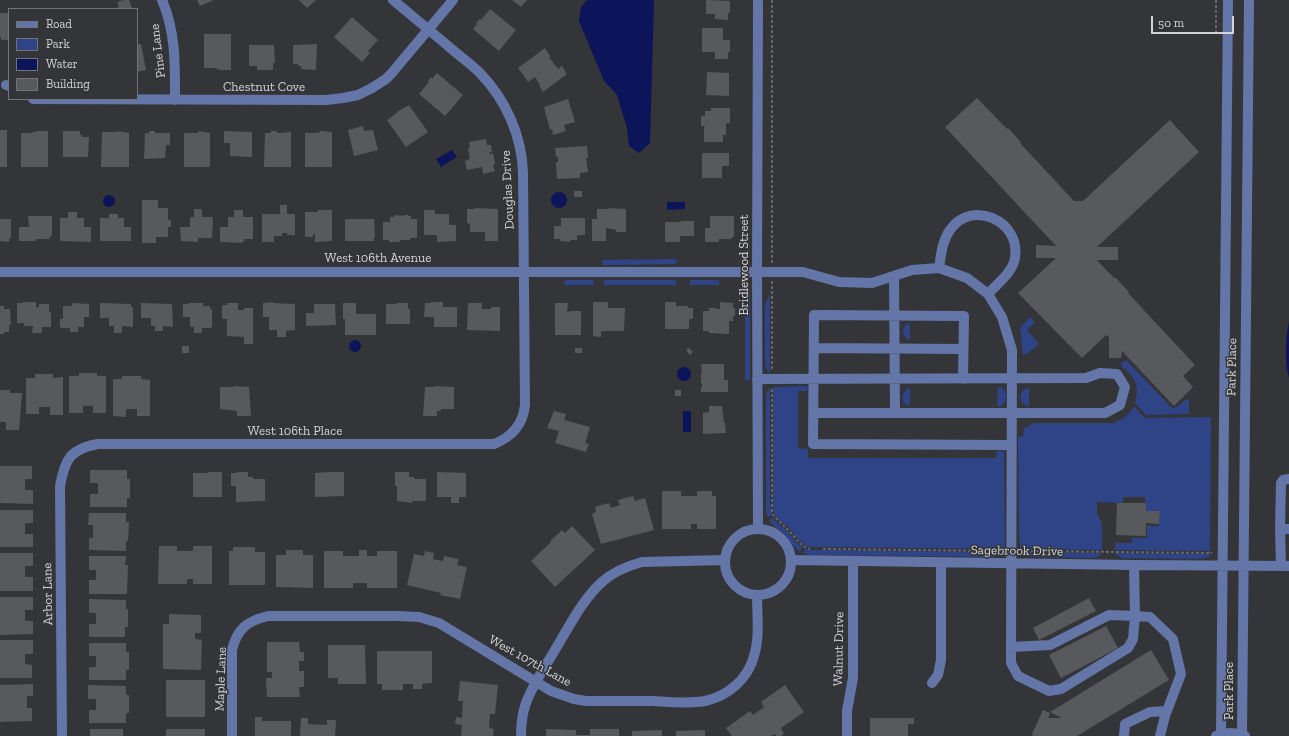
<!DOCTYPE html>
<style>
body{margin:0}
#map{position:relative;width:1289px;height:736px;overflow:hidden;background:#343538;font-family:"Zilla Slab",serif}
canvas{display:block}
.legend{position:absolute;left:8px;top:8px;width:130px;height:92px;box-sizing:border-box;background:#343538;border:1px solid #737477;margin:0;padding:5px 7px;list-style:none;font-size:12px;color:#d2d3d5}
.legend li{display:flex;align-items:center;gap:8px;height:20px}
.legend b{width:20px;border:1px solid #737477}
.scale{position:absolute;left:1151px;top:16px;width:83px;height:18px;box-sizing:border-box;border:2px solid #d2d3d5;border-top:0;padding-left:5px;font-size:12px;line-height:14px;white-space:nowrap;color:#d2d3d5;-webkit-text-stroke:3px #343538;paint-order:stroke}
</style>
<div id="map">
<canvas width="1289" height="736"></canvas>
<ul class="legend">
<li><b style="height:5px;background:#6475a8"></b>Road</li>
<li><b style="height:11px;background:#2f4387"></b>Park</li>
<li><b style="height:11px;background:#0c155a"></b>Water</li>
<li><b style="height:11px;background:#58595c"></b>Building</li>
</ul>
<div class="scale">50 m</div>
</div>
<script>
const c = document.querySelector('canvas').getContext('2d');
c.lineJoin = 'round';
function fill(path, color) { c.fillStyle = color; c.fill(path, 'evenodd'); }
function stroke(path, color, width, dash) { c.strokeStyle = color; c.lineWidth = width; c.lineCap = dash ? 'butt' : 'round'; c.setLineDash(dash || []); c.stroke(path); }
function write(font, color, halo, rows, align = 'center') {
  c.font = font + ' "Zilla Slab",serif'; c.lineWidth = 3; c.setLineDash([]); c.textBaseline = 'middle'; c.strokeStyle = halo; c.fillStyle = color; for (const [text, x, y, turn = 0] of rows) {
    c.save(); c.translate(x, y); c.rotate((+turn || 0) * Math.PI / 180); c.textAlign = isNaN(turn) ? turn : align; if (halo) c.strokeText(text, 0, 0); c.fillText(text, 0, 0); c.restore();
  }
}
fill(new Path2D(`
 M677,259L676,264L603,265L602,260Z
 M565,280H593L594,285H564Z
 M604,280H676V285H603Z
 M690,280H719V285H690Z
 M745,287H748L750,294V379L745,381V301L749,300V295L745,294Z
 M770,295V373L767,370L765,364V307L766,302Z
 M1030,317L1035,323L1027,330L1039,344L1028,353L1023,355L1020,328Z
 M908,323L910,325V339L909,340C901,335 901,328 908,323Z
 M1126,360L1172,408C1179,408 1182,400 1189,399V414L1146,415L1135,403C1140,386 1135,376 1121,366V363Z
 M808,386L807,391H798V448L808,449V458H996L997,451H1002L1004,453V456L1005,545L1004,549L809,547C800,543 797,537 791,530C783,521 776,522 773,509V387Z
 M998,387C1009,387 1008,404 999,407L997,405Z
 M1029,387V406C1020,405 1018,396 1023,390Z
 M770,388V504L772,515L768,517L766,512V395L767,391Z
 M909,388L910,389V404L908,406C900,402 901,392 909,388Z
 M1134,406L1145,418L1211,417L1210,551L1115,550V543H1132V538H1147V526H1159L1160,511H1146V503L1145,502V497H1123V503L1097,502V514L1102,523V550L1021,549L1020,546L1019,527L1018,437L1023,436L1024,428L1035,423H1113C1123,419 1129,415 1134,406Z
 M773,518C777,523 782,526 786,530C792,535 795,543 802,547L800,552C793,547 790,540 784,534C778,529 773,526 769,520Z
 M805,549L813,550L1002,552L999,555L992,557L811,555L803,553Z
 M1022,552L1102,553L1098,557L1094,558L1032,557L1027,556Z
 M1115,553L1210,554V557L1199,559L1122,558L1116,555Z`), '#2f4387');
fill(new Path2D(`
 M587,0H654L650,143L639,153L629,146L627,128L617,95L604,81L579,21L581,7Z
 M452,150L457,157L441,167L436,159Z
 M551 200a8 8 0 1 1 16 0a8 8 0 1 1-16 0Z
 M103 201a6 6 0 1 1 12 0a6 6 0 1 1-12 0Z
 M667,202H685V209L667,210Z
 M1289,321V378C1284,360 1286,339 1289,321Z
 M349 346a6 6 0 1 1 12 0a6 6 0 1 1-12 0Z
 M677 374a7 7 0 1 1 14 0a7 7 0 1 1-14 0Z
 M683,411H691V432H683Z`), '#0c155a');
fill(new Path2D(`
 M124,0H129L132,8L113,9L119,7L117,2Z
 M197,0H214L200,6Z
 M299,0H316L307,8Z
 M512,0H527L521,7Z
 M706,0L730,1V13H728V20L715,19V14H706Z
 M490,9L516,30L499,51L473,29L477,24L476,23L480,19L481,20Z
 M0,13H9V40H1V37H0Z
 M352,17L378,40L368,51L370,53L362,62L334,37Z
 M702,28H723V40H730V52H728V59H715V52H702Z
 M204,34H231V70H219V69L213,68H204Z
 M137,44H141L146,70L137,72Z
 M317,44L316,70L301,69V66H298V64H293V45Z
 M249,45H274L275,63H273V70H257V66H249Z
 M545,48L550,56L549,57L558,69L562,66L567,74L543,92L539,85H540L535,77L528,82L518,68Z
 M707,72L729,73V96L706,95Z
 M437,73L463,95L445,116L419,94L429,82L428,81L431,77L432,79Z
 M977,98L1007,129L1008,128L1021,142L1020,143L1074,201H1083L1170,120L1199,152L1097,247H1118V260H1097L1114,278L1115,277L1129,292L1128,293L1195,365L1183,376L1193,387L1174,406L1122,351L1121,358H1109V337L1106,335L1082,358L1018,293L1056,258H1036V245L1056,246L945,127Z
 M568,99L575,122L564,125L566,131L553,135L552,129L550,130L544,107Z
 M409,105L428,132L406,147L387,120L398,112V111Z
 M711,108H730V123H726V135H723V142H704V127H705V126H701V116H705V111H711Z
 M363,126L364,131L373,130L378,150L354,156L348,130Z
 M0,130H7V167H0Z
 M36,131H48V167H21V133H32V132H36Z
 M63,131H80V135H82V137H89L88,157H63Z
 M117,131L129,133V167H101L102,132H117Z
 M149,131H155V133H170V145H166L165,158L144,159L145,133H149Z
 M198,131L210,133V167H184V133H198Z
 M224,131L252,132V157L230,156V143H224Z
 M271,131H277V133L291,132V167H264L265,133H271Z
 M320,131L332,132V167H305V133H315L320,132Z
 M486,139L487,145H491L492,152H489L490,154L493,153L495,164L493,165L495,171L483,174L482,167L467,170L465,161L470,159L468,148H470L469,142Z
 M587,146L588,158H586L588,172L580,173V178L557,179L556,162H558V157H556L555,148Z
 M702,153H729V166H722V178H702Z
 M574,191H582V197H574Z
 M142,200H158V208H168V220H171V227H168V237H156V243H142Z
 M280,205H287V214H295V235H287V233H282V236H274V242H262V214H280Z
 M475,208L498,209V241H485V232H470V224L467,223V209H475Z
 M609,208L626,209V232H616V230L606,228V241H592V219H597V209H609Z
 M194,209H202V217H213L212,238H198V242L181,241L180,227H190V217H194Z
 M234,210H243V217H253V239H244V242H242V243L220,242V227H228V217H234Z
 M318,210H332V241L315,242V234H313V237H305V212H318Z
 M424,210H435V214H449V225H456V241L437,242V235H424Z
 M68,212H77V218H84V227H91V242L60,241V218H68Z
 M109,214H118V218H124V227H131V241H100V218H109Z
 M395,215L404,216V215H408V216H411V219H417V238H410V240H400V242H389V240H383V222H390V217H393Z
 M28,216H52V236H50V239H36V241H19V227H29Z
 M710,216H734V237H732V239H719V242H705V228H710Z
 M561,218H585V235H577V240H570V242L560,241V239H554V226H561Z
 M0,219H11V238H9V242L0,241Z
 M345,219H374L375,237H374V241H345Z
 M681,221H694V236H680V242H665V222H681Z
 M23,302H36V307H39V304H49V312H51V327H42V333H32L33,326H24V323H17V303H23Z
 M273,302V303L295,304V330L286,331V337H277V330H269V317H263V303Z
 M431,302H443V307H457V327H434V317H424L425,303H431Z
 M593,302H608V308H625L624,331H601V337L593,336Z
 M665,302H676V307L678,306H688V308H693V319H689V329H665Z
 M720,302L733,303V308H735V316H733V321H729V334L709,333V331H703V311H709V308H717V309H720Z
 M72,303L89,304V317H84V327H78V332H70V328H61V327H60V319H63V306H72Z
 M100,303L131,304V307H133V327L122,326V333H114V326H109V318H100Z
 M141,303L172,304L173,327L163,326V331H155V326H151V318H141Z
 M189,303H203V306H210V309H212V327H211V328H202V333H194V327H190V317H183V304H189Z
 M227,303H238V310H244V308H253V344H244V337L227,336V319H222V305H227Z
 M343,303H356V314H376V335H345V319H343Z
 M397,303H408V309H410V324H386V304H397Z
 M468,303H482V309H491V307H500V331L467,330Z
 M555,303H568L567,312L572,311H581V335H555Z
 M314,304H335L336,325L306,326V313H314Z
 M0,306H4V309H10L11,325H9V332H4V334H0Z
 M182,346H189V353H182Z
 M575,348H582V353H575Z
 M689,348L693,352L690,355L686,350Z
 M701,364H724V380H728V392H701V387H702V383H701V373H702Z
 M79,373H97V376H106V413H93V406H83V413H69V376H79Z
 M35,374H53V378L63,377V415H50V407H39V414H26V378H35Z
 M122,376H141V379L150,380V416H137V409H126V417L113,416V379H122Z
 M234,386L249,387L251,416H237V411L220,409V387H234Z
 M435,386L454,387V409H441V411H437V416H423L425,387H435Z
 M0,390H10V393H22L19,430H6V422H0Z
 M675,390H681V396H675Z
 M709,406H722L724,423H725L726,433L703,434V413L709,412Z
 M554,411L566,414L564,420L590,427L585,443L589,444L586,452L555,443L559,431L547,428Z
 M0,466H32V479H25V490H33V504L0,503Z
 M90,470H127V479H130V498H127V507H90V494H98V483H90Z
 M208,472H222V497H193V473H208Z
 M237,472H248V477H253V479H265V501L236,502V486H231V473H237Z
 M330,472H344V496L315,497V473Z
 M395,472H409V477H414V479H426V501H412V503L397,501V486H395Z
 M437,472L466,473V497H459V503H451V497H437Z
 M662,491H681V496H697V491H712V496H716V529H697V524H691V529H662Z
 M633,496L635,501L645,498L654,530L601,544L592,514L596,512L595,507L609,503L611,508L620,505L618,500Z
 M1117,503H1146V511H1160L1159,524L1146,523V536L1116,535Z
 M0,510H33V523H25V534H33V547H0Z
 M89,513H126V522H129L128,541H126V551L89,550V538H93V525H88Z
 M572,526L595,550L555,587L531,561L551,542L550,541L562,530L565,533Z
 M159,546H177V551H193V546H212V584H193V579H187V584H158Z
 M233,547H255V552H265V585H229V551H233Z
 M286,550H303V555H313V588L276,587V555H286Z
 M359,550H367V556H377V551H397V588H367V583H353V588H324V551H343V556H359Z
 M425,551L434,553L433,559L443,561L444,556L459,559L457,565L467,567L460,599L440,595L441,593L407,585L414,554L424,556Z
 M0,553H33V566H25V577H33V591H0Z
 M89,556H126L125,565H128L127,594H89V580H96V570H89Z
 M0,597H33V610H25V621H33V634L0,635Z
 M1089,598L1096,611L1039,640L1033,628Z
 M89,599L126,600V609H128V627H125V637H89V624H96V613H89Z
 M169,614L201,615V633H195V639L202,640L201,670L163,669V624H169Z
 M1106,626L1118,648L1061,678L1049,655Z
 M0,640H33V654H25V664L32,665V678H0Z
 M267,642H299L300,652H304V661H299V671H304V687H299L300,697H267L266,678H272V672H267Z
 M89,643H126V652H129V670H126V680H89V667H96V656H89Z
 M328,645H365L366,684H338V678H328Z
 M1151,650L1169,680L1077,736H1033L1032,734L1043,710L1050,713L1048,718H1062L1050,712Z
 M377,651H432V683L422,684V689H413V684H403V690H382V684H377Z
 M166,680H205V717H166Z
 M460,681L498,685L495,714H490L489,728L494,729L493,736H461L462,725L455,724L456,717L462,718L463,701H458Z
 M33,684V696H27V708H32V721L0,722V685Z
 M88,685L126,686V695H129V713H126V723H89V710H96V699H88Z
 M785,685L804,712L781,728L784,734L781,736H776L775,734L771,736H732L726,728L750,711L753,715L764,707L761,702Z
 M255,717H262V721H291V736H255Z
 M301,718H308V724L327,725V720H336L335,736H300Z
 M870,718H914V724H908V736H870Z
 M90,729H123V736H90Z
 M166,729H205V736H166Z
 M546,729L576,730V735H590V729H619V736H546Z
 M662,730V736H632V731Z
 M705,730V736H676V731Z`), '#58595c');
stroke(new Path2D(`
 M772,0V263
 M1216,0V33
 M772,281V369
 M772,389V513C778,522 782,523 788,530C796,537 799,546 810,549
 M823,549L1002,551
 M1021,551L1211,553V552`), '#656669', 2, [3, 2]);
stroke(new Path2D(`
 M162,0C176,32 175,66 175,100
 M6,85L9,86
 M33,99L326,100L343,98L358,95L372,88L386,79L391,74L453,0
 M939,268C941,255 942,241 950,230C971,199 1021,220 1015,258C1013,272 997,284 988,294
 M0,272H803L839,282L872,283L912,270L939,268L967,278L988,294L1002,317L1012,350L1011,647L1050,645L1109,615L1135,616L1133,639L1128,648L1061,689L1049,691L1018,676L1011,663V647
 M894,276L895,413
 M814,348L963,349
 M757,379L1086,378L1100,373L1117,374L1125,387L1120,405L1105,413H814
 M963,379L964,316L814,315L813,444L1011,445
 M758,529L757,272L758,0
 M1280,529L1281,483L1283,480L1289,479
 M725 562a33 33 0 1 1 66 0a33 33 0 1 1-66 0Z
 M791,560L1134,565L1289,566
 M1134,565L1135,616L1150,617L1173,639L1181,674L1165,716L1160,736
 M1281,566L1280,529H1289
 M932,683L938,675L941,660V563
 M1221,734L1228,0
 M1242,735L1249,0
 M62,736L60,486C65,459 70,449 98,444H494C512,437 523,424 525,405L523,173C522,136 506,100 480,73C470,63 458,55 447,45C429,30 411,15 393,0
 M232,736V650C237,629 247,621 268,616H398L419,617L439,623L551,691L574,699L586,701C608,701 631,701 653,701C670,702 688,704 705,701C728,696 748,679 754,656C760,637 757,615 757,595
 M521,736C521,725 522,714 526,703C533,684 545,667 555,650C569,627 582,600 602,582C614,571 627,566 642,562L725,560
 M847,736V711L853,678V562
 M1124,736L1125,724L1150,712L1167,711
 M1216,736C1226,732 1235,732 1245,736`), '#6475a8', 10);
write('13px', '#d2d3d5', '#343538', [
 ["Pine Lane",158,51,-97],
 ["Chestnut Cove",264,87],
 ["Douglas Drive",508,190,-93],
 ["West 106th Avenue",378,258],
 ["Bridlewood Street",744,265,-90],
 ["Park Place",1232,367,-89],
 ["West 106th Place",295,431],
 ["Sagebrook Drive",1017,551,1],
 ["Arbor Lane",48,594,-91],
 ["Walnut Drive",839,649,-89],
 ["West 107th Lane",530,661,29],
 ["Maple Lane",221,679,-88],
 ["Park Place",1229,691,-90]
]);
</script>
